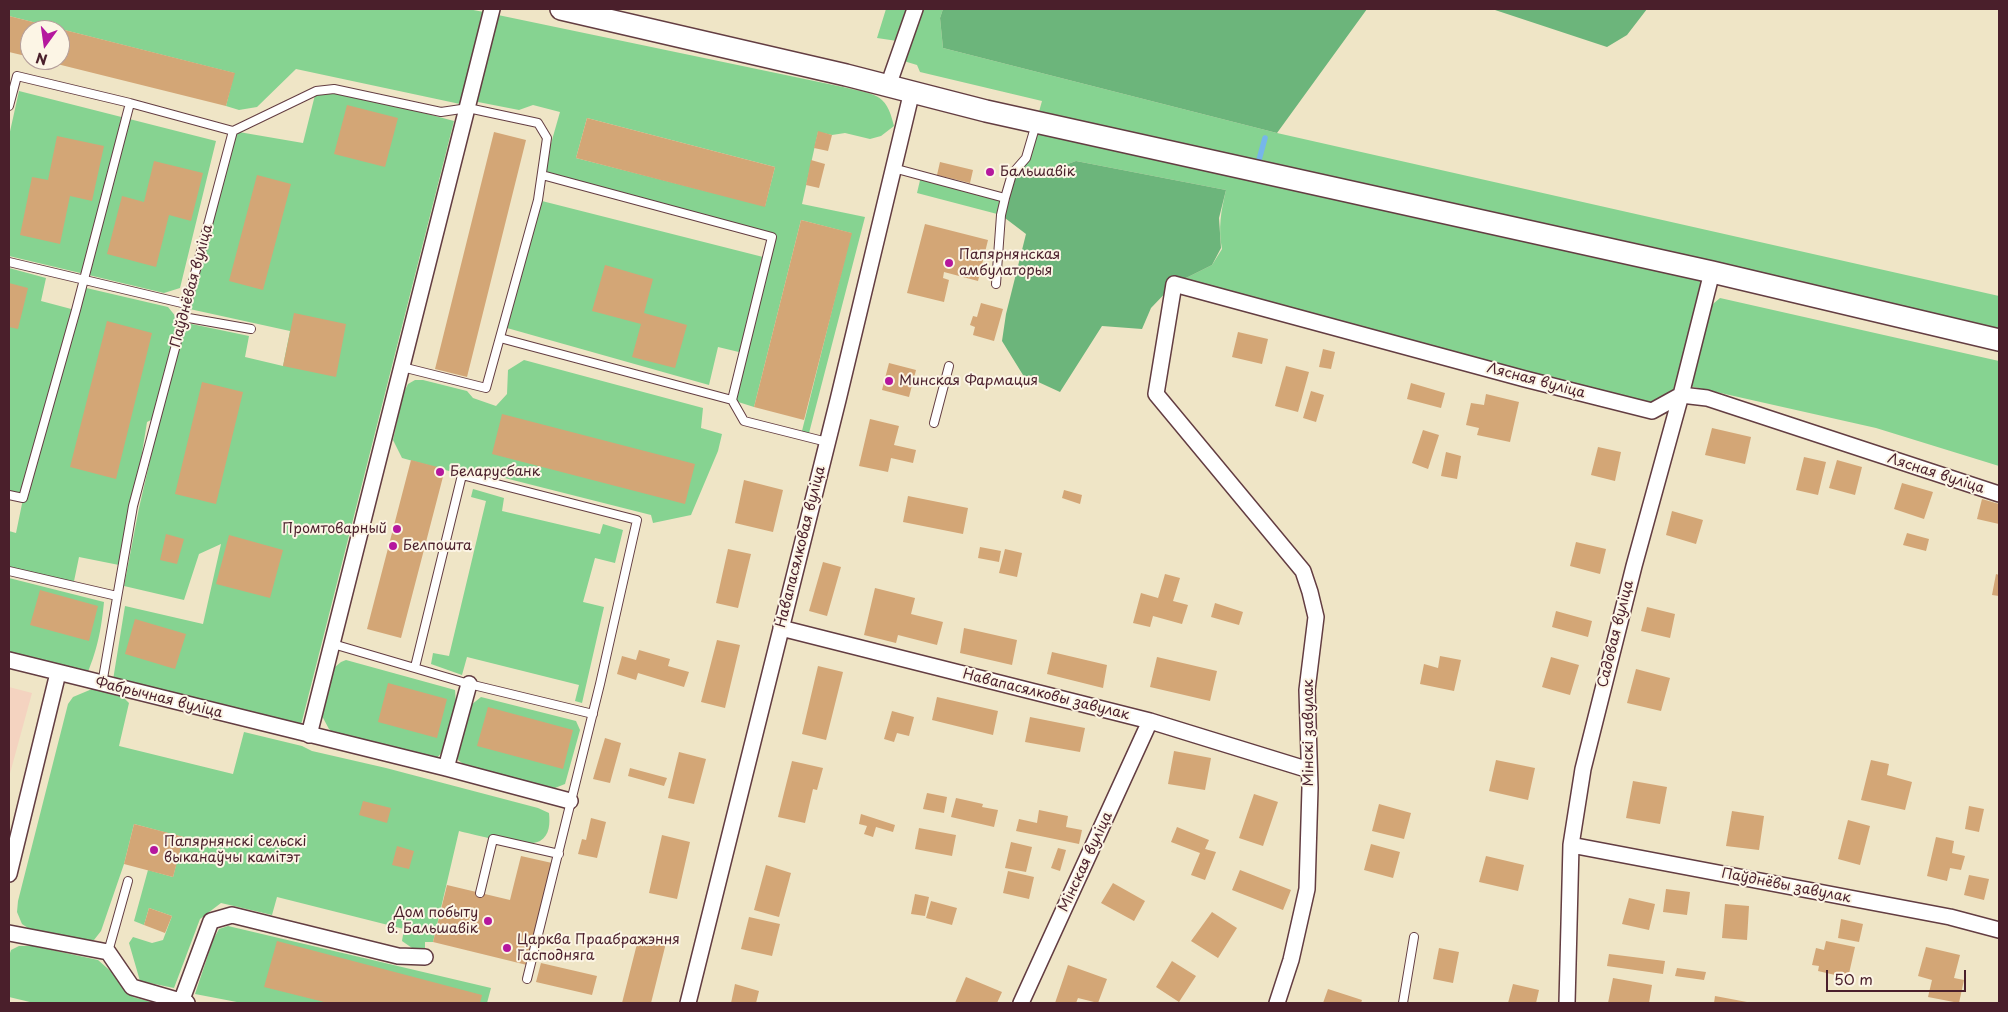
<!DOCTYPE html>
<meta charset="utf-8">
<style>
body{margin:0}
#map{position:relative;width:2008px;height:1012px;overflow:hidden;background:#efe5c6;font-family:"Playpen Sans",sans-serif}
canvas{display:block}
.frame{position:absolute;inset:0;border:10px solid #4a1f2b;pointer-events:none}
.north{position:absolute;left:20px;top:20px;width:50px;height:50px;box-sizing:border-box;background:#fcf5e5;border:1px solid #b59f9b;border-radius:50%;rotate:194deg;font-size:14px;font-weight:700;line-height:20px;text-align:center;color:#4a1f2b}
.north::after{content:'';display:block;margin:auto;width:18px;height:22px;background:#b5179e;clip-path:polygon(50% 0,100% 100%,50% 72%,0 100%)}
.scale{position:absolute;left:1826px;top:970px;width:140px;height:22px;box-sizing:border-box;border:2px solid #4a1f2b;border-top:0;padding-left:6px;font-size:15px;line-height:18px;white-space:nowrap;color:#4a1f2b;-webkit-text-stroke:4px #fcf5e5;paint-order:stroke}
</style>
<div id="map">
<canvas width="2008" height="1012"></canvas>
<div class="frame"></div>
<div class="north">N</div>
<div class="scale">50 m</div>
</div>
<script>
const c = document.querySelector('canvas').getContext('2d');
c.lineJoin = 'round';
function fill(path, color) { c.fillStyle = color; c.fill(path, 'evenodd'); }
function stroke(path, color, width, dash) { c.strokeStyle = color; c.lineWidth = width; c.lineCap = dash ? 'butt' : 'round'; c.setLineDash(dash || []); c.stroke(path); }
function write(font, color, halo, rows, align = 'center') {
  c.font = font + ' "Playpen Sans",sans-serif'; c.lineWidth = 4; c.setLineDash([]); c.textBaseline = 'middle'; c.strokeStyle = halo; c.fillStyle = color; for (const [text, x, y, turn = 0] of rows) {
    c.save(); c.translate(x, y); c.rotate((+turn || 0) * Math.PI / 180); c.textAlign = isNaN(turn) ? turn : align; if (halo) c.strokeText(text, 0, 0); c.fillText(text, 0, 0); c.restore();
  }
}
fill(new Path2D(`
 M9,687L32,693L9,777Z`), '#f4d3c0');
fill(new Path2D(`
 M9,9H468L484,12L460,104L296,69L257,107L239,110L226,106L234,73L9,16Z
 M886,9H943L940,18L943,48L1277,133L1999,296V340L1712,272L1681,395L1652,411L1174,284L1212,265L1222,249C1218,228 1221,211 1226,190L1076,161L1032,177L1012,174L1026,158L1042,101L920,72L917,65L897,59L904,42L877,38Z
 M498,15L843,87C874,95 886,91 894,126L881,136L870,139L845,133L832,135L818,132L802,204L865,217L808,437L801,435L851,233L801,220L754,407L732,400L743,353L718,347L709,385L507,328L538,200L767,258L772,237L542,175L560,112L533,105L519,110L478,102L477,96ZM587,118L775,167L765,206L576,158Z
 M334,89L454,121L301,725L113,680L125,606L203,624L221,544L199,554L184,600L124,586L139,508L182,322L249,336L245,357L283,366L290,331L185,308L233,131L303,143L316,91Z
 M19,91L216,141L180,288L164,293L9,256V136Z
 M921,176L1005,198L1001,215L917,193Z
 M9,268L46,278L41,301L75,310L82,287L168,307L177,318L157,417L147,422L124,566L79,557L73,586L9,571V531L16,533L23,499L9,495Z
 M1720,298L1999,361V466L1876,428L1685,385L1707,309Z
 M524,360L703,408L701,428L722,434L718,451L691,515L653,523L651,515L481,472L478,479L402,458L393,440L403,394L408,384L415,380H423L467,391L473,398L496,406L507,394L508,370Z
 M473,489L504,498L502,511L600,534L603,524L623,530L615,563L595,558L583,602L604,607L582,703L575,701L579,685L467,657L462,675L431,664L433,653L449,656L486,501L471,497Z
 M9,578L104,602C101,632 97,651 85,679L9,660Z
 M346,660L455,690L456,705L444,750L436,759L337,736L329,729L322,716L335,667L341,662Z
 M92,689L123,697L129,703L119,746L233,774L244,732L302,746L312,751L386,768L538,808L549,813C550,823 550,835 540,841C526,849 476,835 459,831L433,942H425V957L402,941L404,929L277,897L272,915L221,903L200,919L174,988L140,981L129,943L133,937L152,943L163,940L172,916L149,908L144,925L134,921L148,870L173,877L183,837L134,824L124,864L101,931L94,940L82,942L31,930L22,924L17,912L18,901L68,704L73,697Z
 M481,697L576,721L580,730L565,784L555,788C531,782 475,775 458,760V751L471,705Z
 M228,926L491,988L487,1003H242L195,994L213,940L219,929Z
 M19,946H33L98,960L115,975L133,997L155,1003H34L9,997V956L11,950Z`), '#86d391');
fill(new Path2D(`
 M943,9H1367L1277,133L943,48L940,18Z
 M1492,9H1647L1627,35L1607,47Z
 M1076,161L1226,190L1219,218L1221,248L1212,265L1174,284L1151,308L1142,329L1102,326L1060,392L1023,375L1002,341L1006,314L1026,234L1001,215L1012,174L1032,177Z`), '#6cb57b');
stroke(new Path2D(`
 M1257,167L1265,138`), '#76b6ea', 5.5);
fill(new Path2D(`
 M9,16L235,73L226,106L45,61L60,60V30H30V57L9,52Z
 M347,105L398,118L385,167L334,154Z
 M587,118L775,167L765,207L576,158Z
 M818,131L832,135L828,151L814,148Z
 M494,132L526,140L467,377L435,369Z
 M57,136L104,146L92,201L70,196L60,244L20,235L32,177L48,180Z
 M811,160L825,164L819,188L806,185Z
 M154,161L203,173L191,221L169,215L156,267L107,254L122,196L144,202Z
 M940,162L973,170L970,183L937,175Z
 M257,175L291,184L263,290L229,281Z
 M801,220L852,233L804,420L754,407Z
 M925,224L988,240L978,281L944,272L943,278L949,280L944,302L907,293Z
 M605,265L653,279L644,313L687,325L675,368L632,357L641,324L592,311Z
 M9,283L28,288L18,329L9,327Z
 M981,303L1003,309L994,341L973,335L975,327L970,325L973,316L977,317Z
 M294,313L346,324L336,377L283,366Z
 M107,321L152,333L116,479L70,467Z
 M1238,332L1268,339L1262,364L1232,357Z
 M1323,349L1335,352L1331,369L1319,367Z
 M889,363L916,370L909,397L882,390Z
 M1286,366L1309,372L1298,412L1275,406Z
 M202,382L243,392L216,504L175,494Z
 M1411,383L1445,393L1441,408L1407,399Z
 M1311,391L1324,395L1316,422L1303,418Z
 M1486,394L1519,402L1510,442L1477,435L1479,428L1466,425L1471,403L1484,405Z
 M502,414L695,464L685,504L492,454Z
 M870,419L899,426L894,445L916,450L913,463L891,458L888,472L859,466Z
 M1712,428L1751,437L1745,464L1705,455Z
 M1423,430L1439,435L1428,469L1412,463Z
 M1598,447L1621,452L1615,481L1591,475Z
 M1446,452L1461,456L1457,479L1441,476Z
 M1804,457L1826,462L1818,495L1796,490Z
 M411,460L445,469L401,638L367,629Z
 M1837,460L1862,467L1855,495L1829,488Z
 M744,480L783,490L773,532L735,523Z
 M1902,483L1933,492L1924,519L1894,509Z
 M1064,490L1082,495L1080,504L1062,498Z
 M908,496L968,508L963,534L903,522Z
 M1982,499L1999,504V524L1977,519Z
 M1672,511L1703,520L1696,544L1666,535Z
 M1907,533L1929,539L1926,551L1903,545Z
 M166,534L184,539L177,564L160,560Z
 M229,535L283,550L270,598L216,584Z
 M1576,542L1606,549L1600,574L1570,566Z
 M980,547L1001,551L999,562L978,558Z
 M728,549L751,554L738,608L716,603Z
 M1005,549L1022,553L1017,577L999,573Z
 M823,562L841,567L827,616L809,611Z
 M1165,574L1180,578L1173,601L1188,605L1182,624L1153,616L1150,627L1133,623L1141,593L1158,598Z
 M1996,574L1999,575V596L1992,595Z
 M875,588L915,598L911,614L943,622L937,645L898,635L896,643L864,635Z
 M40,590L98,606L89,641L30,625Z
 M1215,603L1243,612L1239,625L1211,617Z
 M1647,607L1675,614L1670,638L1641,631Z
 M1556,611L1592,621L1588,637L1552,627Z
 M135,619L186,634L175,669L125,654Z
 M964,628L1017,640L1012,665L960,653Z
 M717,640L740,645L725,708L701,702Z
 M639,650L670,659L668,666L689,672L684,687L638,673L636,680L617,674L622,656L636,660Z
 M1052,652L1107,665L1103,688L1047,674Z
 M1440,656L1461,660L1454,691L1420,684L1424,664L1438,668Z
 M1157,657L1217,671L1210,701L1150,687Z
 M1551,657L1579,665L1570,695L1542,687Z
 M818,666L843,672L826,740L802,734Z
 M1636,669L1670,678L1661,711L1627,703Z
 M388,683L447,699L437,738L378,722Z
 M937,697L998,711L993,735L932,720Z
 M488,707L573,730L563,769L477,746Z
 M892,711L914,717L909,736L897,733L894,742L884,739Z
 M1030,717L1085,728L1080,752L1025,742Z
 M605,738L621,743L610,783L593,779Z
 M1174,751L1211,758L1205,790L1168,784Z
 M679,752L706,759L694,804L668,798Z
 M1496,760L1535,768L1528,800L1489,791Z
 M1871,760L1889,764L1887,775L1912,782L1905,810L1861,800Z
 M792,761L823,768L817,790L813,789L805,823L778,817Z
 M630,768L667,778L664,786L628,776Z
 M1633,781L1667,787L1660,824L1626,818Z
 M927,793L947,797L944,813L923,809Z
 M1254,794L1278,802L1263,846L1239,838Z
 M956,798L983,804L982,807L998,810L994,827L951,817Z
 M363,801L391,808L387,823L359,815Z
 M1379,804L1411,813L1404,839L1372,831Z
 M1969,806L1984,809L1979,832L1965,829Z
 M1039,810L1068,816L1066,827L1082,830L1079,844L1016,831L1019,819L1037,823Z
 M1732,811L1764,816L1759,850L1726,846Z
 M861,814L895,825L893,832L876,827L873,837L864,834L867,826L859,824Z
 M591,818L606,822L597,858L578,854L582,839L586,840Z
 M1848,820L1870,826L1860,865L1838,859Z
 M134,824L184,837L173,877L124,864Z
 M1177,827L1209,840L1205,849L1216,852L1205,880L1191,875L1200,853L1171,842Z
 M919,828L956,835L952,856L915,849Z
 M662,835L690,842L677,899L649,893Z
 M1936,837L1954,841L1952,853L1965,856L1961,870L1950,868L1947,881L1927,876Z
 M1011,842L1032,847L1026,872L1005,868Z
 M1371,844L1400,852L1393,878L1364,870Z
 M397,846L414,851L409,869L392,865Z
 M1058,848L1066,850L1060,871L1051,868Z
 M521,856L552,863L527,965L433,942L447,885L510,900Z
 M1486,856L1524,865L1518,891L1479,882Z
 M766,865L791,873L779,917L754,910Z
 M1240,870L1291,890L1283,910L1232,890Z
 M1008,871L1034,877L1029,899L1003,893Z
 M1969,875L1989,879L1984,900L1964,895Z
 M1113,883L1145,901L1134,921L1101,903Z
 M1666,889L1690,892L1687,915L1663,912Z
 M915,894L929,897L925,916L911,914Z
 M1629,898L1655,904L1649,930L1622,924Z
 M931,901L957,908L952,925L926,918Z
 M1725,904L1749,906L1747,940L1722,938Z
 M149,908L172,916L165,933L144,925Z
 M1212,912L1237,928L1218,958L1191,941Z
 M749,917L780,924L772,956L741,949Z
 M1841,919L1863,924L1859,942L1838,938Z
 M639,936L666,943L651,1003H622Z
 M277,941L482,995L480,1003H328L264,987Z
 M1826,941L1855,947L1848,978L1818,971L1819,966L1812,965L1816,948L1824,950Z
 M1926,947L1960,955L1954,978L1964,980L1959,1003L1928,997L1932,980L1918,976Z
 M1439,948L1459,952L1453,983L1433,979Z
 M1609,954L1665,961L1663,974L1607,966Z
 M1172,961L1196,976L1179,1002L1156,987Z
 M541,963L597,976L592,995L536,982Z
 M1068,965L1107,979L1098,1003L1078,998L1076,1003H1055Z
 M1677,968L1706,972L1704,980L1675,976Z
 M966,977L1002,992L997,1003H955Z
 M1613,978L1652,985L1649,1003H1608Z
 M735,984L759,991L756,1003H731Z
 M1513,984L1539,990L1536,1003H1508Z
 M1328,989L1362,1000L1361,1003H1323Z
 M1715,996L1747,1002V1003H1714Z`), '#d3a676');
const service = new Path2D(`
 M9,106L17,76L130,103L233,131
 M893,168L1005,198
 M542,175L772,237L732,400L744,421L827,442
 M9,262L186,304
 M996,284L1001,215L1005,198L1012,174L1026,158L1036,124
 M183,317L251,329
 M500,338L732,400
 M934,423L949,366
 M9,495L23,498L76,310L130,103
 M9,571L117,596
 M333,644L469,684L593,714
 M415,667L462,475L637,520L600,684L527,979
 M102,684L133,506L233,131L316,91L334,89L441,112L468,108L538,123L547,138L538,200L486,388L402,367
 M480,893L493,839L559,854
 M108,952L128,881
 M1403,1003L1414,937`);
const minor = new Path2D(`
 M888,86L915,9
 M781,628L1150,721L1309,770
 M9,660L446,768L570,801
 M309,735L492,9
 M446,768L469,684
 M1571,845L1950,917L1999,930
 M9,874L58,673
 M9,933L108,952L132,987L187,1003
 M181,1002L211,921L232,915L398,956L425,957
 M688,1003L838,400L912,91
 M1021,1003L1150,721
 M1277,1003L1291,960L1307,889L1310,788L1307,690L1316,617L1310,592L1303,571L1156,394L1174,284L1525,379L1652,411L1681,395L1707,398L1999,494
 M1567,1003L1571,845L1583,769L1634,566L1681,395L1712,272`);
const secondary = new Path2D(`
 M561,9L846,75L986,111L1712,272L1999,340`);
stroke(service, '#633d42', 10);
stroke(minor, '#633d42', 18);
stroke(secondary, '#633d42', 24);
stroke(service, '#fff', 8);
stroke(minor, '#fff', 15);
stroke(secondary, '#fff', 21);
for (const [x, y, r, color] of [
 [990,172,5,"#b5179e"],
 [949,263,5,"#b5179e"],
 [889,381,5,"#b5179e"],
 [440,472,5,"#b5179e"],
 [397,529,5,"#b5179e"],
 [393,546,5,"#b5179e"],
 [154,850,5,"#b5179e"],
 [488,921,5,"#b5179e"],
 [507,948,5,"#b5179e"]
]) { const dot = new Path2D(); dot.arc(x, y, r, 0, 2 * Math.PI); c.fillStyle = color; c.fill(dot); stroke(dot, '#fcf5e5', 2); }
write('14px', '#4a1f2b', '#fcf5e5', [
 ["Бальшавік",1000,172],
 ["Папярнянская",959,255],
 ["амбулаторыя",959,271],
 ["Минская Фармация",899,381],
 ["Беларусбанк",450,472],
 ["Промтоварный",387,529,"right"],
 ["Белпошта",403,546],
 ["Папярнянскі сельскі",164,842],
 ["выканаўчы камітэт",164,858],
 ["Дом побыту",478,913,"right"],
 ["в. Бальшавік",478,929,"right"],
 ["Царква Праабражэння",517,940],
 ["Гасподняга",517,956]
], 'left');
write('14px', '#4a1f2b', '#fcf5e5', [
 ["Паўднёвая вуліца",192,286,-75],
 ["Лясная вуліца",1536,381,15],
 ["Лясная вуліца",1936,474,18],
 ["Навапасялковая вуліца",801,547,-76],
 ["Садовая вуліца",1616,634,-76],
 ["Навапасялковы завулак",1046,695,14],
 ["Фабрычная вуліца",159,698,14],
 ["Мінскі завулак",1309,733,-90],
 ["Мінская вуліца",1086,862,-65],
 ["Паўднёвы завулак",1786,886,11]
]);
</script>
